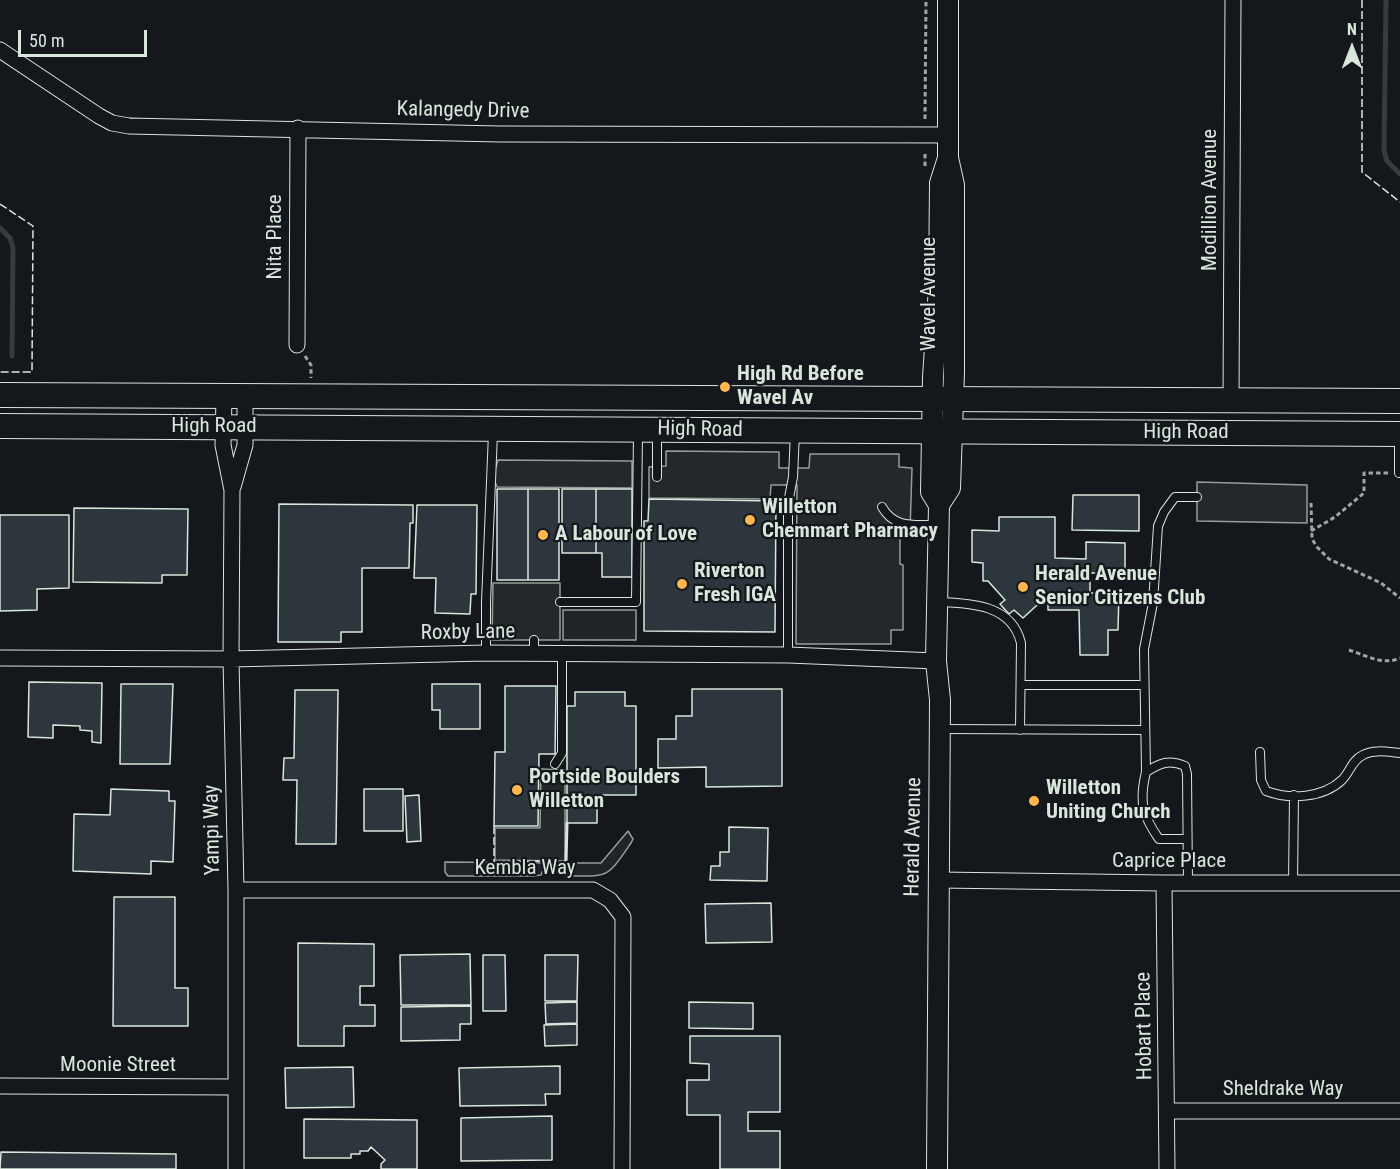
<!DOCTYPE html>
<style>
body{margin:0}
#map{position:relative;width:1400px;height:1169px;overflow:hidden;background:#14181c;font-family:"Roboto Condensed",sans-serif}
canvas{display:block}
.north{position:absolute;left:1322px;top:18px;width:60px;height:60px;-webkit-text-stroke:4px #14181c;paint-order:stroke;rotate:0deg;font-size:16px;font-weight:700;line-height:24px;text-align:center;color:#d8e6dc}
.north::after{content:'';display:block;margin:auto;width:21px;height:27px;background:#d8e6dc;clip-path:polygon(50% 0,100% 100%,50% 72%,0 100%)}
.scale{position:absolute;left:18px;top:30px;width:129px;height:27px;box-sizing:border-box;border:3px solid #d8e6dc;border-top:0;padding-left:8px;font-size:18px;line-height:21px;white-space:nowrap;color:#d8e6dc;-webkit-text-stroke:4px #14181c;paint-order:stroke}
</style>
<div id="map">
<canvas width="1400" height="1169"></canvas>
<div class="north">N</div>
<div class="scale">50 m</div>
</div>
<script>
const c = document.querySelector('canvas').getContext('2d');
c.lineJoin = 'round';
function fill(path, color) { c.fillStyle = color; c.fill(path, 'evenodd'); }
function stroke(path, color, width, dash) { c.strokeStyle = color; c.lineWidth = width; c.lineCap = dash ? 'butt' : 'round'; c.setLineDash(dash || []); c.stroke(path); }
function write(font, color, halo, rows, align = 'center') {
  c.font = font + ' "Roboto Condensed",sans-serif'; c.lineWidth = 4.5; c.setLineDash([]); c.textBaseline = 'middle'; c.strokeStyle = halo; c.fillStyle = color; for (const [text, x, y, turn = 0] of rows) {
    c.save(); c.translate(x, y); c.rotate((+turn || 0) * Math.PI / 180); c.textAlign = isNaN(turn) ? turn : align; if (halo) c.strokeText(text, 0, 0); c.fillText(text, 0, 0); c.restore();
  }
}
const green = new Path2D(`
 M563,610H636V640H563Z
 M628,831L633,839L631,843C606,879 610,876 566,876L562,874L560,863H601Z
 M445,862L546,863L541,875L532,876H448L445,872Z`);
fill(green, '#202428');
stroke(green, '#939e99', 1.5);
const parking = new Path2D(`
 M666,451L779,452V468H809L810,454H899V467L912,468L910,532L900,533V564L903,565V630H891V644H796L797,485H771L770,499L649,498V467L666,466Z
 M498,460L632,461V488L497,487L493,477Z
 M1197,482L1307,485V523L1197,521Z
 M493,583H560V640H492Z
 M541,769L565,770V861L495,860V828H540Z`);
fill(parking, '#24282b');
stroke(parking, '#939e99', 1.5);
stroke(new Path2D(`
 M1386,0L1384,150L1387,161L1400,174
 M0,228L10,238L13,248L12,356`), '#363b3e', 5);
const building = new Path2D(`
 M497,489H528V580H497Z
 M528,489H559V580H528Z
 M562,489H596V553H562Z
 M596,489H632V577H602V553H596Z
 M1073,495H1139V531L1072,530Z
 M649,499L776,501L775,632L644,631V521H648Z
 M279,504L413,505V523H410L409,568H362V632H341V642H278Z
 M417,505H477L476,594H471L470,614L435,613L436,578H414Z
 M74,508L188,509L187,575H162V583L73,582Z
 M0,515H69V588L37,589V610L0,611Z
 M999,517H1055V558L1086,559V542L1125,543V573H1090V593H1119L1118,630H1108V655H1080L1079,610H1048V595L1023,618L1014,610L1009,614L1000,604L1005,600L988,581H983V563L972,562V530L999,531Z
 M29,682L102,683L101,743L92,742V731L80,730V726L53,725V738L28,737Z
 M121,684H173L170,764H120Z
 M432,684H480V729H440V710H432Z
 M505,686H556L555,754H539L538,826H494L495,752H505Z
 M692,689H782V786L706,787V767L658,768V739H676V716H692Z
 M295,690H338L336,844H296L297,780H283L284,758H294Z
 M575,692H625V706H636V795H597V823H567V706H575Z
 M111,789L169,791V801H175L173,862L151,861V874L73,871L74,814L110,815Z
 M364,789H403V831H364Z
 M419,795L421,841L407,842L405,796Z
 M729,827L768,828L767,881L710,880L711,866H720V852H729Z
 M114,897H175V988H188V1026H113Z
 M771,903L772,942L706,943L705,904Z
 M298,943L374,944V986H360V1005H375V1026H344V1046H298Z
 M470,954L471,1005H401L400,955Z
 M483,955H505L506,1011H483Z
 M545,955H578L577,1001H545Z
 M577,1002V1023L546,1024L545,1003Z
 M689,1002L753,1003V1029L689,1028Z
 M471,1006V1024H460V1040L401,1041V1007Z
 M577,1024V1045L545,1046L544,1025Z
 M690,1036H780V1112H748V1131H780V1169H720V1115H687V1080H709V1064L690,1063Z
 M560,1066V1094H545L546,1105L460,1106L459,1068Z
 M353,1067L354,1107L286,1108L285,1068Z
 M552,1116V1160L461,1161V1118Z
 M304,1119L417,1120V1169H381V1164L385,1160L371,1147L368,1151H360V1154H351V1158H304Z
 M1,1152L176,1154V1169H0Z`);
fill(building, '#2c363c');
stroke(building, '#d8e6dc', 1.5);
const service = new Path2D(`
 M1399,436V473
 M657,477V434
 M882,507C895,530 916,524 939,525
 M560,602H636L638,433
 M938,602C972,603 1012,605 1021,643L1020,730
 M486,653V602L493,433
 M534,654V640
 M788,655V503L793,477L795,432
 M1021,685H1143
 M942,729L1144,730
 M1260,752L1261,780L1266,791C1290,800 1323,798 1342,780C1350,772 1352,760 1363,755C1373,749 1389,752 1400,753
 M555,764L562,753V654
 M1146,772C1160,763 1169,759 1185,766L1187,774L1188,883
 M1187,839H1159C1142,815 1139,801 1146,772L1144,649L1153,603L1158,526L1164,512L1175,497H1197
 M1293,883L1294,795`);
const minor = new Path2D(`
 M0,50L99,116L112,123L129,126L500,134L948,135
 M297,345L298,128
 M224,396L223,445L232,490L231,659L236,890V1169
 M1231,400L1233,0
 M233,487L245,445V396
 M0,658L231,659L486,653L788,655L936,661
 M938,880L1164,883H1400
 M1164,883L1167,1169
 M236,890H593L610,900L623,917L622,1169
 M0,1086L236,1087
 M1167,1111H1400`);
const tertiary = new Path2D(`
 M939,505L950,488L954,372V185L948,158V0
 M937,1169L940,700L936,661L939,505L931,492L933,377L939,287L940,183L948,158`);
const primary = new Path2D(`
 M0,395L1400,401
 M0,426L1400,434`);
stroke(service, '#d8e6dc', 10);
stroke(minor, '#d8e6dc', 17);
stroke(tertiary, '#d8e6dc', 22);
stroke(primary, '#d8e6dc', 26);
stroke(new Path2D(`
 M925,119L926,0
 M925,166V151
 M305,356L311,365V378
 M1311,503L1312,539L1317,547L1329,559L1381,583L1400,598
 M1311,531L1335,517L1364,493V473H1389
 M1349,650C1365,655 1383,666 1400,658`), '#9da8a2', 3, [4.5, 3]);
stroke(service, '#14181c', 8);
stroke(minor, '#14181c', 15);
stroke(tertiary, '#14181c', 20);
stroke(primary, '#14181c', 24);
stroke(new Path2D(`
 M1362,0V172L1400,202
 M0,204L33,226L32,372H0
 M494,826V862L545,861
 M560,862H566`), '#d8e6dc', 1.5, [8, 3]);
stroke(new Path2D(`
 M566,862L567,823`), '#d8e6dc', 3);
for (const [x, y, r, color] of [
 [725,387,6,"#ffb74d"],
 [750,520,6,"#ffb74d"],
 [543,535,6,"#ffb74d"],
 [682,584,6,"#ffb74d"],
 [1023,587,6,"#ffb74d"],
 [517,790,6,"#ffb74d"],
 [1034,801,6,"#ffb74d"]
]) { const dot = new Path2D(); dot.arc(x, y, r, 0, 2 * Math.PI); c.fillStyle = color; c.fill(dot); stroke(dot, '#14181c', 2); }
write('21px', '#d8e6dc', '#14181c', [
 ["Kalangedy Drive",463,111,1],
 ["Modillion Avenue",1211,200,-90],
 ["Nita Place",276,237,-90],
 ["Wavel Avenue",930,294,-90],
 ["High Road",214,427],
 ["High Road",700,430,1],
 ["High Road",1186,433],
 ["Roxby Lane",468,633,-1],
 ["Yampi Way",213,830,-91],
 ["Herald Avenue",914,837,-89],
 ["Caprice Place",1169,862],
 ["Kembla Way",525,869],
 ["Hobart Place",1145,1026,-91],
 ["Moonie Street",118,1066],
 ["Sheldrake Way",1283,1090]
]);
write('bold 21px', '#d8e6dc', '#14181c', [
 ["High Rd Before",737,375],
 ["Wavel Av",737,399],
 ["Willetton",762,508],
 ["Chemmart Pharmacy",762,532],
 ["A Labour of Love",555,535],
 ["Riverton",694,572],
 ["Fresh IGA",694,596],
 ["Herald Avenue",1035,575],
 ["Senior Citizens Club",1035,599],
 ["Portside Boulders",529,778],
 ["Willetton",529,802],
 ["Willetton",1046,789],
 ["Uniting Church",1046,813]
], 'left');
</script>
